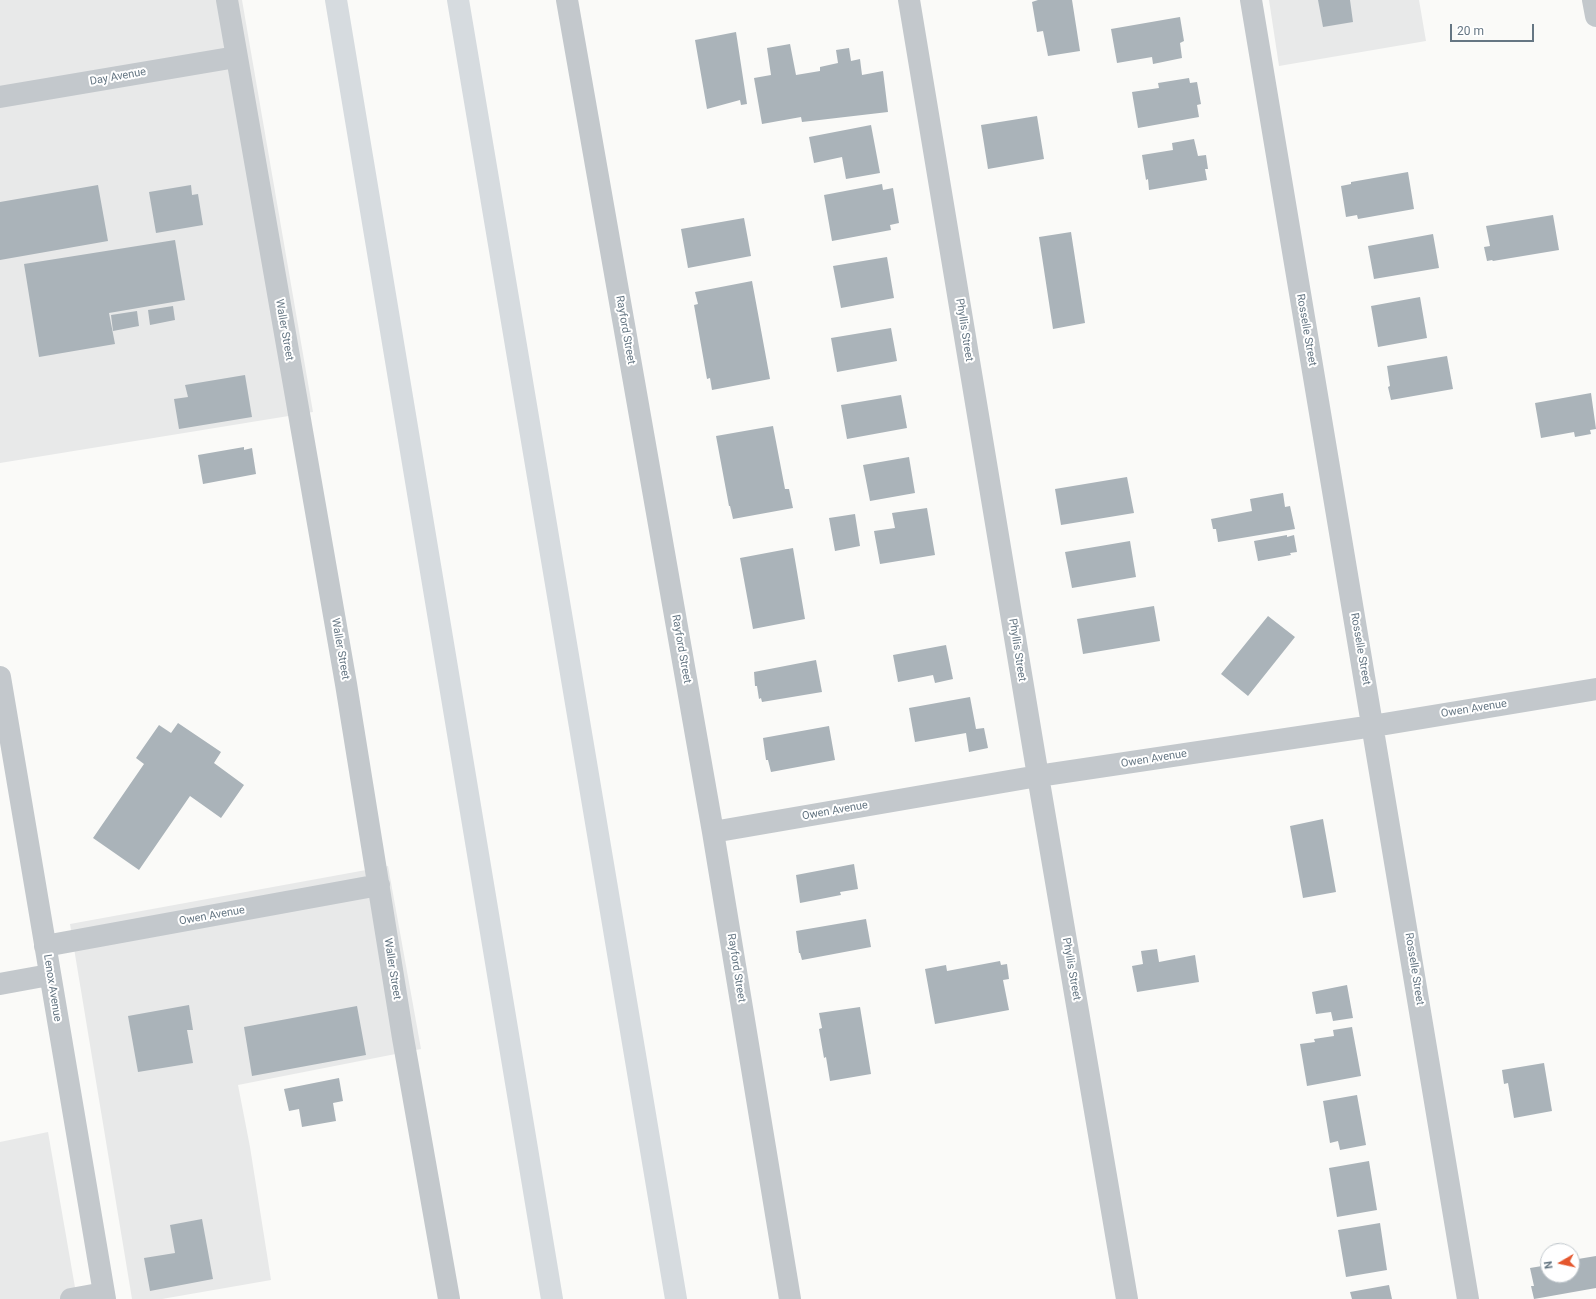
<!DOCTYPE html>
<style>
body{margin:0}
#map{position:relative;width:1596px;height:1299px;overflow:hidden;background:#fafaf8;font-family:Roboto,sans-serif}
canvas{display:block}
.north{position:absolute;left:1540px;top:1243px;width:40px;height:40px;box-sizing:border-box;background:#fff;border:1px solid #c1c8cd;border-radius:50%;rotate:261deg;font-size:11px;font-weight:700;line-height:16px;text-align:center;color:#657683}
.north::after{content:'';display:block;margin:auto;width:14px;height:18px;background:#e4572e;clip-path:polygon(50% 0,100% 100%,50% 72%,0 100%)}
.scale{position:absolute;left:1450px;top:24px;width:84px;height:18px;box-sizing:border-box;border:2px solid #657683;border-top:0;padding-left:5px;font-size:12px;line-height:14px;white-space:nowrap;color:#657683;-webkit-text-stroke:3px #fff;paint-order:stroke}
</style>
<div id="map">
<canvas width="1596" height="1299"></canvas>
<div class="north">N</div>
<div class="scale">20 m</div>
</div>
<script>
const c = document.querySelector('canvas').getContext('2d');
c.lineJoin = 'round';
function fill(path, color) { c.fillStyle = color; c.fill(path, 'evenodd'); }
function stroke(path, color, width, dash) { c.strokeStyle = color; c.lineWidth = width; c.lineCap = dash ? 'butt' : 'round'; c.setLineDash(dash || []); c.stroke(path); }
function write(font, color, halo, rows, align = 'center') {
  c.font = font + ' Roboto,sans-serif'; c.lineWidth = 4; c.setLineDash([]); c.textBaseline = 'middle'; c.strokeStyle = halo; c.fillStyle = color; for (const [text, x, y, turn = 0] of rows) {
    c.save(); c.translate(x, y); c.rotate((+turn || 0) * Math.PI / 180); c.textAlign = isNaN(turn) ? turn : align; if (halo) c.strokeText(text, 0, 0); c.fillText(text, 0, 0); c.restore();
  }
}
fill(new Path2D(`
 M0,0H242L313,412L0,463Z
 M1269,0H1419L1426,41L1279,66Z
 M388,866L421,1049L238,1085L250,1147L271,1280L162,1299H132L70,924Z
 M48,1132L77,1299H0V1142Z`), '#e8e9e9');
fill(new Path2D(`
 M1038,0H1072L1080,51L1048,56L1043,31L1037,32L1032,2Z
 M1318,0H1350L1353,22L1323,27Z
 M1180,17L1184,41L1180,43L1182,58L1153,64L1152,57L1117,63L1111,29Z
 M736,32L747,104L741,105L740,100L707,109L695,40Z
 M790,44L796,75L820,71V67L838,63L836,50L849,48L851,61L860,59L862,75L883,71L888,112L802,122L801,117L762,124L754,78L771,75L767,48Z
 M1189,78L1190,83L1197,82L1201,104L1197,105L1199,117L1138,128L1132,92L1159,88L1158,83Z
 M1037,116L1044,159L988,169L981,125Z
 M871,125L880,173L846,179L842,157L814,163L809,137Z
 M1194,139L1198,156L1206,155L1208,169H1205L1207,180L1149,190L1148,179L1146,180L1142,155L1173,150L1172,143Z
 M1408,172L1414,209L1358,219L1357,215L1346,217L1341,186L1351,184V182Z
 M882,184L883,190L893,188L899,223L890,225L891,230L832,241L824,195Z
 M98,185L108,241L0,260V202Z
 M191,185L192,195L198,194L203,225L156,233L149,192Z
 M1553,215L1559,250L1493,261L1492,260L1487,261L1484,247L1490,246L1486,226Z
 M744,218L751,256L688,268L681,229Z
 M1071,232L1085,323L1053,329L1039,237Z
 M1433,234L1439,268L1374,279L1368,246Z
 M175,240L185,300L109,313L115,344L39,357L24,264Z
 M887,257L894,298L841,308L833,266Z
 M752,281L770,379L712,390L710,378L707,379L694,305L698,304L695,292Z
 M1420,297L1427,338L1378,347L1371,306Z
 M173,306L175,320L150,325L148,310Z
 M137,311L139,326L113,331L111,315Z
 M891,328L897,361L837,372L831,338Z
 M1447,356L1453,389L1391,400L1388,387L1390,386L1387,366Z
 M245,375L252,417L179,429L174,399L188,397L185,385Z
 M1591,393L1596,429L1590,430L1591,434L1575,437L1574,432L1541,438L1535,403Z
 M901,395L907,428L847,439L841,405Z
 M773,426L785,489H789L793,508L733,519L730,506H729L716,436Z
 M244,447V450L252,448L256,474L203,484L198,455Z
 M909,457L915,493L870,501L863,465Z
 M1127,477L1134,513L1061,525L1055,489Z
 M1283,493L1285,507L1290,506L1295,529L1218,542L1216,529H1213L1211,519L1252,511L1250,499Z
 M927,508L935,555L880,564L874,531L895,528L892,513Z
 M855,514L860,546L835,551L829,518Z
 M1287,535V537L1294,535L1297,552L1290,553L1291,555L1258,561L1254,541Z
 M1130,541L1136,577L1072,588L1065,552Z
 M793,548L805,619L753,629L740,558Z
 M1154,606L1160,641L1083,654L1077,619Z
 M1268,616L1295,637L1248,696L1221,674Z
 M946,645L953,679L935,683L933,675L898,682L893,655Z
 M816,660L822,692L762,702L761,698L759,699L757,686H755L754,672Z
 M970,697L976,729L984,728L988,748L969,752L966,733L915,742L909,708Z
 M178,723L221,752L214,763L244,785L221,818L190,796L139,870L93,838L144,764L136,758L159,725L171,733Z
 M829,726L835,760L771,772L768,760H766L763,738Z
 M1323,819L1336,892L1303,898L1290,826Z
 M854,864L858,889L840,892L841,895L800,903L796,875Z
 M866,919L871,947L802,960L800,953H799L796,931Z
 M1157,949L1159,962L1195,955L1199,982L1137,992L1132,966L1143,964L1141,951Z
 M1000,961L1001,965L1007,964L1009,979L1003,980L1009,1010L935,1024L925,969L946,965L947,971Z
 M1347,985L1353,1018L1333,1021L1331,1012L1316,1014L1312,992Z
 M189,1005L193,1030H187L193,1063L138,1072L128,1016Z
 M357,1006L366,1055L252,1076L244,1027Z
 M860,1007L871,1074L830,1081L826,1057L824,1058L819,1029L822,1028L819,1013Z
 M1352,1027L1361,1076L1307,1086L1300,1044L1315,1042L1314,1039L1334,1036L1333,1030Z
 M1544,1063L1552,1111L1514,1118L1508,1083L1504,1084L1502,1070Z
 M339,1078L343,1101L333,1103L336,1121L302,1127L299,1109L289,1111L284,1089Z
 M1357,1095L1366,1145L1340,1150L1338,1141L1330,1143L1323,1101Z
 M1369,1161L1377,1210L1337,1217L1329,1168Z
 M202,1219L213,1279L150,1291L144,1258L175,1253L170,1225Z
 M1380,1223L1387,1270L1346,1277L1338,1230Z
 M1596,1256V1288L1534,1299L1531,1286H1534L1530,1268L1548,1265V1275H1572V1260Z
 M1389,1285L1392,1299H1352L1350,1292Z`), '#aab3b9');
stroke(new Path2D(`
 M227,0L346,684L403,1038L449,1299
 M567,0L713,832L790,1299
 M909,0L1038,776L1127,1299
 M1251,0L1468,1299
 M1593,0L1596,16
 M0,97L236,57
 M0,677L105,1299
 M713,832L1038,776L1373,726L1596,689
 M45,946L379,885
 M0,984L49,975
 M71,1299L104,1293`), '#c3c8cc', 22);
stroke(new Path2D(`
 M336,0L552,1299
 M458,0L676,1299`), '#d6dbdf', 22);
write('11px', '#657683', '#fff', [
 ["Day Avenue",118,77,-10],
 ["Waller Street",284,330,80],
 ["Rayford Street",625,330,80],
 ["Phyllis Street",964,330,81],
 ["Rosselle Street",1306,330,80],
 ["Waller Street",340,649,80],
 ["Rayford Street",681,649,80],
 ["Rosselle Street",1360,649,80],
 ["Phyllis Street",1017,650,81],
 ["Owen Avenue",1474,709,-9],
 ["Owen Avenue",1154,759,-9],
 ["Owen Avenue",835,811,-10],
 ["Owen Avenue",212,916,-10],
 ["Rayford Street",736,968,81],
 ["Waller Street",392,969,81],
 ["Phyllis Street",1071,969,80],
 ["Rosselle Street",1414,969,81],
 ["Lenox Avenue",52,988,81]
]);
</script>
